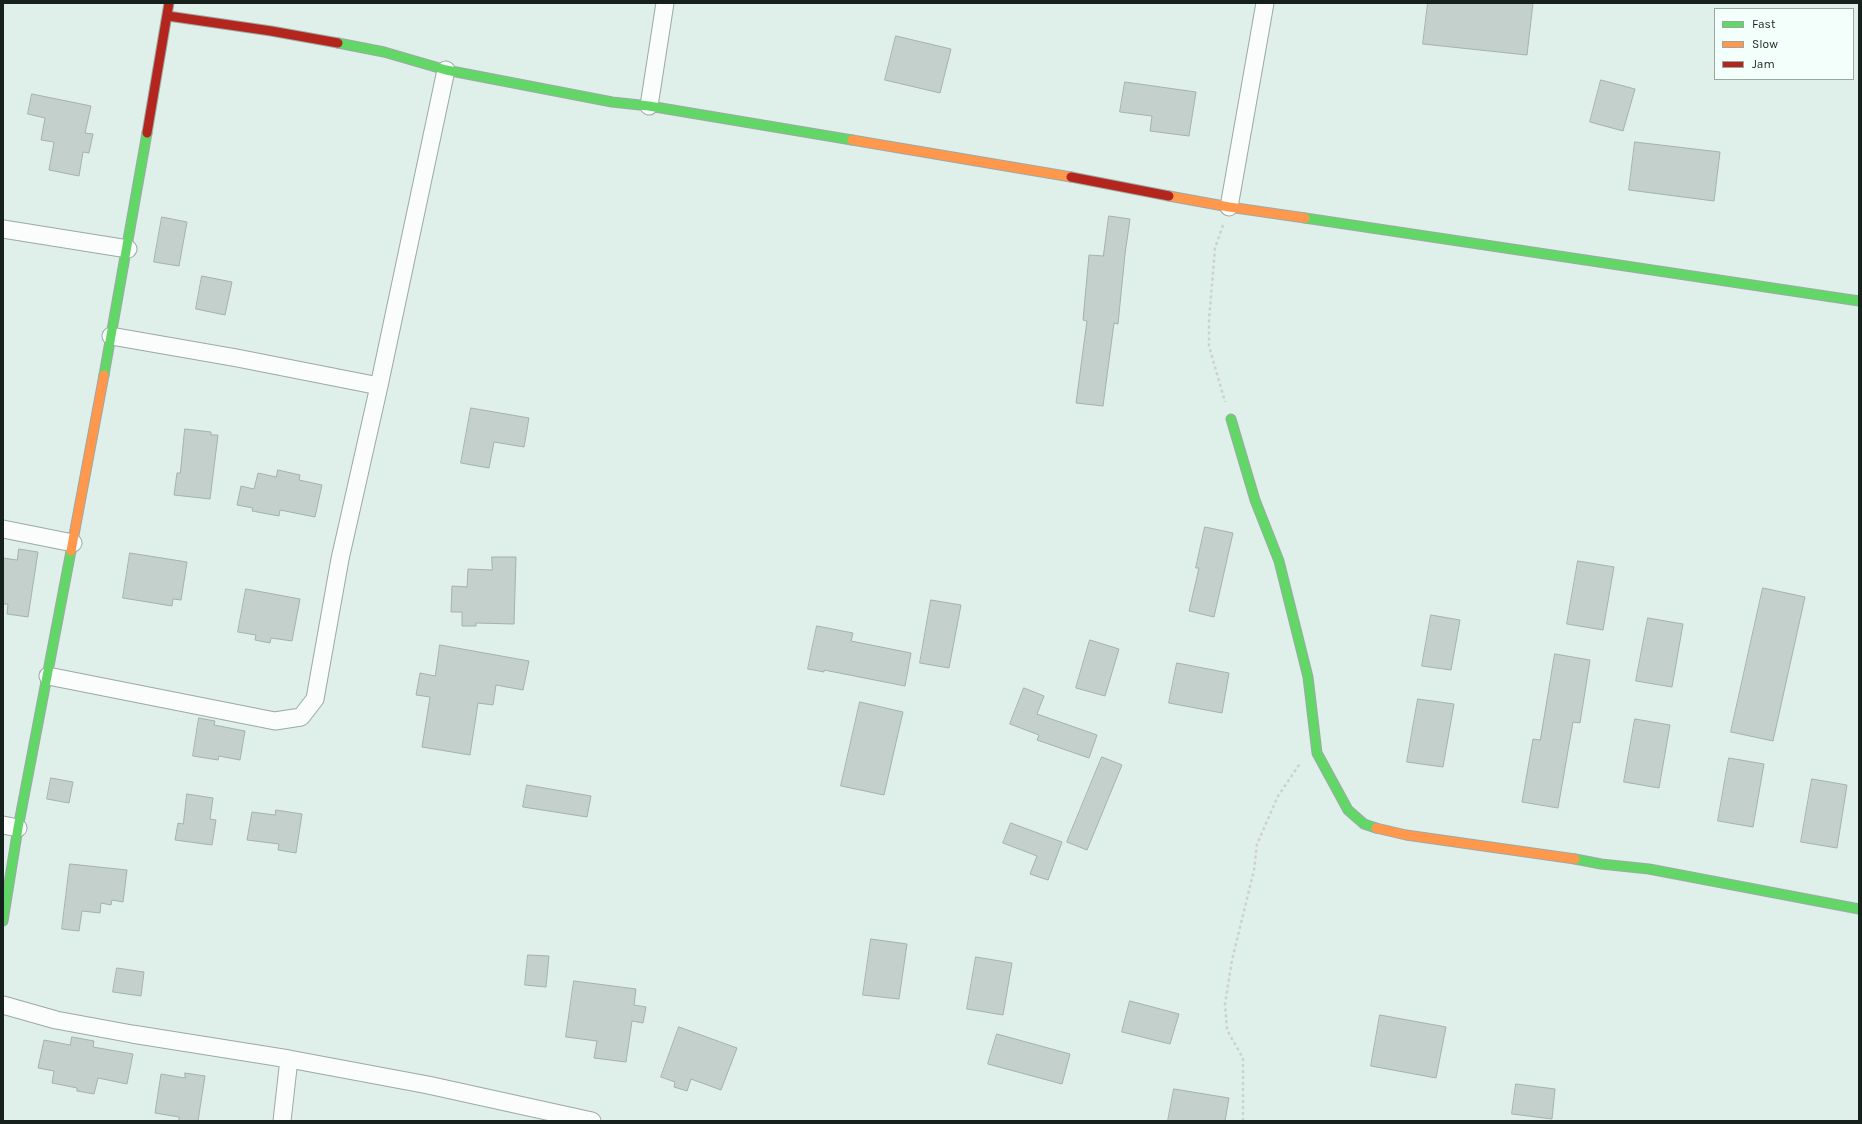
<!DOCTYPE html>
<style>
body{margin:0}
#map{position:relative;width:1862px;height:1124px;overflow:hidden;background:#dfefea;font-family:Karla,sans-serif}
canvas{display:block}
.frame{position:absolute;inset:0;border:4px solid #16211e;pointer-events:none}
.legend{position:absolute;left:1714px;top:8px;width:140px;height:72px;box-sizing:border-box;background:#f3fffb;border:1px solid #9ba6a3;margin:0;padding:5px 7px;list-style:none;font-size:12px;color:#16211e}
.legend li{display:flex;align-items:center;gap:8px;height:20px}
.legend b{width:20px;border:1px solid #9ba6a3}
</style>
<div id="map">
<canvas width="1862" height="1124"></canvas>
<div class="frame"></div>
<ul class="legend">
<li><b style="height:5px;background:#63d668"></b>Fast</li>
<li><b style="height:5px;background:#ff974d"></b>Slow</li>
<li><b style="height:5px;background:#b3261e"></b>Jam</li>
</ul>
</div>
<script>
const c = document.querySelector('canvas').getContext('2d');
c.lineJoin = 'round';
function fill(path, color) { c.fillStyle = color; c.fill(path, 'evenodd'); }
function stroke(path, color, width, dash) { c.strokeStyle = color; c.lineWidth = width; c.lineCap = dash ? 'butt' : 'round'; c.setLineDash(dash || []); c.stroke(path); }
const building = new Path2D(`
 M1428,3H1533L1527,55L1423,44Z
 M896,36L951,49L940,93L885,80Z
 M1601,80L1635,89L1623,131L1590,122Z
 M1125,82L1196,92L1189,136L1150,131L1152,116L1120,112Z
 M32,94L91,106L85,133L93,134L89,153L83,152L79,176L49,170L54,142L41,140L45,118L28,114Z
 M1635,142L1720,152L1714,201L1629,190Z
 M1109,216L1130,219L1125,254L1118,324L1114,323L1103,406L1076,403L1087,321L1083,320L1089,255L1103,256Z
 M162,217L187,222L179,266L154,262Z
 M202,276L232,282L225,315L196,309Z
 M471,408L529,418L524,447L494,442L489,468L461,463Z
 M185,429L211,432V435H218L210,499L174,495L177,473H180Z
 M278,470L300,475L299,480L322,485L315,517L280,510L279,516L252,511L253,508L237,505L241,486L254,489L258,473L276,477Z
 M1205,527L1233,533L1214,617L1189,611L1199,568H1196Z
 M19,549L38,552L28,617L7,614L8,604H3V558L17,560Z
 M130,553L187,562L181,600L173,599L172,606L123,598Z
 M492,557H516L514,624L476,623V626H462V612H451L452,586L467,587L468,569L492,570Z
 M1578,561L1614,567L1603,630L1567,624Z
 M1763,588L1805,597L1773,741L1731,732Z
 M246,589L300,599L292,641L271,638L270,643L255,640L256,635L238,632Z
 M931,600L961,605L949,668L920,663Z
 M1431,615L1460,620L1451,670L1422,666Z
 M1648,618L1683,624L1672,687L1636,681Z
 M817,626L853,633L851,641L911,653L905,686L824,670V672L808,669Z
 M1090,640L1119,649L1105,696L1076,688Z
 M440,645L529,661L523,690L496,685L493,705L478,703L470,755L422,747L430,697L416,695L420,673L435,676Z
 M1555,654L1590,660L1580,723L1573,722L1558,808L1522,802L1533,739L1540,740Z
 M1177,663L1229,673L1222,713L1169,703Z
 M1024,688L1044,696L1037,714L1097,735L1089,758L1037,740L1039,735L1010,724Z
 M1418,699L1454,704L1443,767L1407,762Z
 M860,702L903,712L884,795L841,786Z
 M199,718L215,721L214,725L245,731L240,760L219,756L218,760L193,756Z
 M1635,719L1670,725L1659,788L1624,782Z
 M1102,757L1122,765L1087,850L1067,842Z
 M1729,758L1764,764L1753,827L1718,821Z
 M51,778L73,782L69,803L47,799Z
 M1812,779L1847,785L1837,848L1801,842Z
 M527,785L591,796L587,817L523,807Z
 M187,794L213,798L210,819L216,820L212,845L175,840L178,823L183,824Z
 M276,810L302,814L296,853L278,850L279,844L247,840L252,812L275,815Z
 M1011,823L1062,842L1048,880L1030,874L1037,856L1003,843Z
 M70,864L127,870L123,902L112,900L111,905L101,903L100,913L82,911L79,931L62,929Z
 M871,939L907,944L899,999L863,995Z
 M528,955L549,956L546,987L525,985Z
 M976,957L1012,963L1003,1015L967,1009Z
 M117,968L144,972L141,996L113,992Z
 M574,981L636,989L634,1005L646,1007L643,1023L632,1021L626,1062L594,1058L597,1041L566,1037Z
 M1130,1001L1179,1014L1170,1044L1122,1032Z
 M1380,1015L1446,1027L1436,1078L1371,1066Z
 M679,1027L737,1048L721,1090L691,1079L687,1091L674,1087L675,1082L661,1077Z
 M997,1034L1070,1054L1062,1084L988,1064Z
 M72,1037L94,1041L93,1047L133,1054L127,1084L98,1078L94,1094L77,1091V1088L52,1083L54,1071L38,1068L44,1040L70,1045Z
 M185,1073L205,1076L198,1121H179V1117L155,1113L161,1074L185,1078Z
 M1516,1084L1555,1089L1552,1119L1512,1114Z
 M1174,1089L1229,1098L1225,1121H1168Z`);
fill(building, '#c3d0cc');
stroke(building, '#a5b1ae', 1);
const street = new Path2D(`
 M649,106L665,3
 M1229,207L1265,3
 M3,229L128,249
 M111,336L237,358L379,386
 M3,529L73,543
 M48,676L275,721L301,717L315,699L340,559L379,386L446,70
 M3,825L18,828
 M3,1005L56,1020L132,1034L289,1059L428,1085L592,1121
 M282,1121L289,1059`);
const fast = new Path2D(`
 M338,43L384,52L446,70L612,102L649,106L852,140
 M1305,218L1859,301
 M104,375L147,133
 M1231,419L1255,500L1279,561L1308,677L1317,753L1348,810L1364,824L1376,828
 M1575,859L1601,864L1649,869L1859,909
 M3,921L18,828L71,551`);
const slow = new Path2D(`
 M852,140L1071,177
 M1169,196L1229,207L1305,218
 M71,551L104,375
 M1376,828L1406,835L1575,859`);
const jam = new Path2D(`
 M168,16L271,31L338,43
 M147,133L169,3
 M1071,177L1169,196`);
stroke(street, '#9ca9a5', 19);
stroke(fast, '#9ca9a5', 11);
stroke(slow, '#9ca9a5', 11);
stroke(jam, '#9ca9a5', 11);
stroke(new Path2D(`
 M1223,225L1215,248L1209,320V346L1225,402
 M1243,1121V1058L1227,1030L1225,1004L1232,960L1254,870L1257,844L1278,796L1301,762`), '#cdd1d0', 2.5, [3, 3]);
stroke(street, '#fafdfc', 17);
stroke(fast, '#63d668', 9);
stroke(slow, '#ff974d', 9);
stroke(jam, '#b3261e', 9);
</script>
